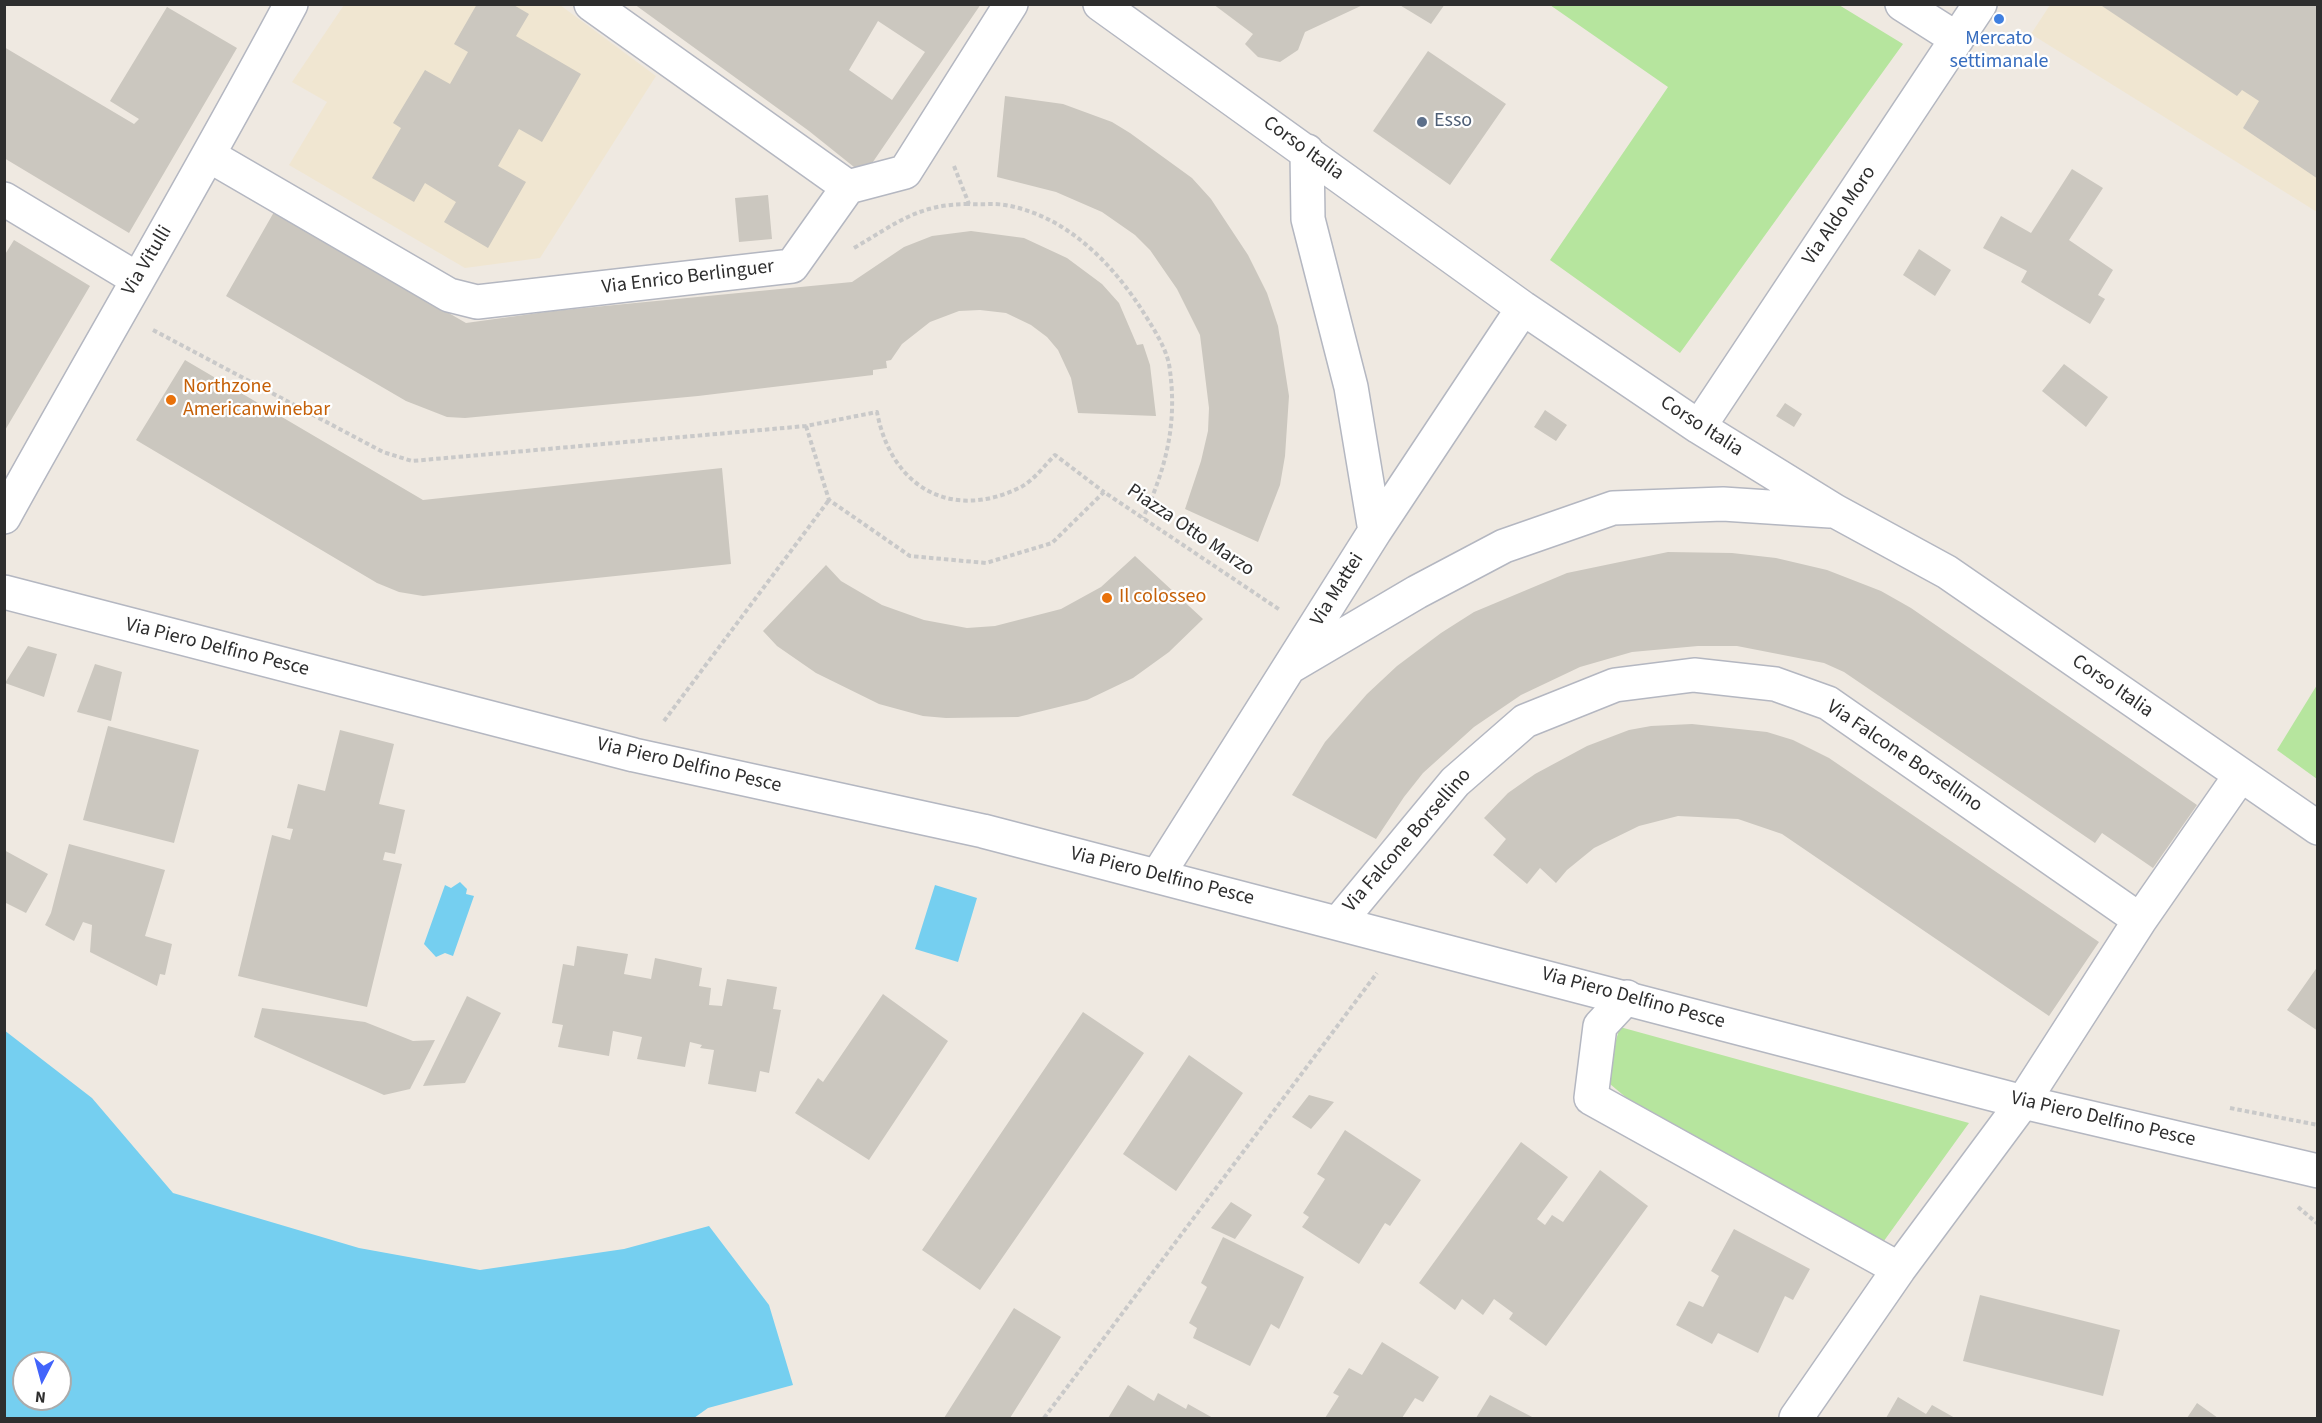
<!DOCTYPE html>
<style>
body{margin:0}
#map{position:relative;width:2322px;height:1423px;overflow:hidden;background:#efe9e1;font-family:"Source Sans 3",sans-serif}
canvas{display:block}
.frame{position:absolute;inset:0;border:6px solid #2e2e2e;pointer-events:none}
.north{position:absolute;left:12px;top:1351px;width:60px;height:60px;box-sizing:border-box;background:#fff;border:2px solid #ababab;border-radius:50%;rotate:186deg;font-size:16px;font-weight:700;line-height:24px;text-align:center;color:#2e2e2e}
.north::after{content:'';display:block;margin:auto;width:21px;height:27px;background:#4264fb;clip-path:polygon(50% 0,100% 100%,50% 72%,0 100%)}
</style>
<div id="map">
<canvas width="2322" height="1423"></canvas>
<div class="frame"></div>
<div class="north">N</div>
</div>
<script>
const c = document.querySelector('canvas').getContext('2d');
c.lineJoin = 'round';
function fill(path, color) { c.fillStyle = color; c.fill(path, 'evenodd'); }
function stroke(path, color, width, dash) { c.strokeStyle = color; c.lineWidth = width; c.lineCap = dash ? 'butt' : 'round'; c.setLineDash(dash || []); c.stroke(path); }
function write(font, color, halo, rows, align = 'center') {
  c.font = font + ' "Source Sans 3",sans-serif'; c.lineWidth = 4.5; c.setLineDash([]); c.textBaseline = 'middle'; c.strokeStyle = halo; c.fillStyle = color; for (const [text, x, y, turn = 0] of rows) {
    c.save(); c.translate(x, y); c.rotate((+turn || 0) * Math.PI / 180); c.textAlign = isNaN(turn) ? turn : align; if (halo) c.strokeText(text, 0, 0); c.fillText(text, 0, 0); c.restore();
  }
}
fill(new Path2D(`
 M344,5H560L656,76L540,258L465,268L289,165L327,102L292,82Z
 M2050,5H2317V212L2031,34Z`), '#f0e6d1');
fill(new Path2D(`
 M1550,5H1839L1903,44L1680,353L1550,260L1668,87Z
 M2317,685V779L2277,750Z
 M1620,1027L1969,1123L1881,1245L1635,1105L1604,1079Z`), '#b6e59e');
fill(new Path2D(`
 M460,882L467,889L466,894L474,896L453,956L445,953L436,957L424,944L445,885L451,888Z
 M935,885L977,898L958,962L915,949Z
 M4,1030L92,1098L173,1193L359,1248L480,1270L624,1249L709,1226L769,1305L793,1385L708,1408L694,1418H5ZM24,1363H60V1399H24Z`), '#75cff0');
fill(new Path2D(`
 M477,4H512L529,14L516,36L581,74L542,142L519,129L498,166L526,182L488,248L444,222L456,202L425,183L414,202L372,178L401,128L393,123L425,70L450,84L468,52L454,44Z
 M634,4H981L864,175L809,131ZM878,21L925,52L892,100L849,70Z
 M1213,4H1365L1305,32L1298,50L1280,62L1258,57L1245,44L1253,34Z
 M1398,4H1445L1431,24Z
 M2099,4H2318V179L2243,128L2259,101L2242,90L2237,96Z
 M167,7L237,48L129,233L4,158V47L134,124L139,119L110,101Z
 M1428,51L1506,104L1450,185L1373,131Z
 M1005,96L1063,104L1112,122L1130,133L1192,178L1211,199L1248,255L1267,293L1278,326L1289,396L1285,456L1280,485L1258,542L1185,509L1201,461L1208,431L1209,408L1200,335L1177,289L1150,250L1135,235L1102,212L1056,192L997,177Z
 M2072,169L2103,188L2069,240L2113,270L2098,295L2105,299L2090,324L2021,282L2027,271L1983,248L2001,216L2031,233Z
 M768,195L772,239L739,242L735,198Z
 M274,212L466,323L553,311L852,282L904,247L932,236L971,231L1024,238L1067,258L1102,284L1119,303L1137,345L1143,344L1150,365L1156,416L1078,413L1071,378L1058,350L1047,337L1031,325L1006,313L980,310L959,311L930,322L902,344L891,360L886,361L887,368L873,370V375L698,396L465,418L447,417L406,401L226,296Z
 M14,240L90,286L4,432V256Z
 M1919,249L1951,270L1935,296L1903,275Z
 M185,360L423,500L722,468L731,564L423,596L399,592L377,583L136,440Z
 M2064,364L2108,397L2086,427L2042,391Z
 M1785,403L1802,414L1794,427L1776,416Z
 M1545,410L1567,425L1556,441L1534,427Z
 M1668,552L1732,553L1776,558L1827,570L1881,591L1911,608L2197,805L2153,868L2102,833L2095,843L1844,672L1824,663L1737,646H1698L1632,652L1580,667L1521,695L1474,727L1423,773L1404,797L1376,839L1292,795L1325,742L1367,694L1397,666L1441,633L1474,612L1567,573Z
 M1135,556L1203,619L1169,652L1133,678L1087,700L1018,717L946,718L923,716L879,704L816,673L777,646L763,631L826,565L841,581L882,605L924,620L967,628L995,626L1061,609L1101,587Z
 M28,646L57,654L44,697L5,683Z
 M95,664L122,672L111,721L77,712Z
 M1692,724L1767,732L1793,740L1829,758L2099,942L2049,1016L1782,834L1738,819L1678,816L1639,826L1594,848L1567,870L1556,883L1540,868L1527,884L1493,855L1506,839L1484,818L1508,793L1535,774L1587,746L1629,730L1651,726Z
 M108,726L199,750L174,843L83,820Z
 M340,730L394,744L379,804L405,810L395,854L385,852L383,860L402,864L367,1007L238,976L272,835L290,840L293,829L287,828L298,784L325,791Z
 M69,844L165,870L145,936L172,944L165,975L160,974L157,986L90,952L92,925L83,922L74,941L45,925L51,913Z
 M4,850L48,874L26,913L4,902Z
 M577,946L628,954L624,974L651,979L655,958L702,968L699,986L711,988L709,1005L722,1006L727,979L777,987L773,1009L781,1010L769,1073L760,1071L756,1092L708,1084L714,1050L700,1048L702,1045L690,1042L685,1067L637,1059L642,1037L613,1031L609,1056L558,1047L563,1025L552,1023L563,964L574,966Z
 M2318,966V1031L2287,1010Z
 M883,994L948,1041L869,1160L795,1113L818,1078L823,1082Z
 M467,996L501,1013L465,1083L423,1086Z
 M262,1008L365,1022L413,1041L435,1040L410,1089L384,1095L254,1037Z
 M1083,1012L1144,1053L980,1290L922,1250Z
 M1189,1055L1243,1093L1176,1191L1123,1154Z
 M1309,1095L1334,1102L1311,1129L1292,1117Z
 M1345,1130L1421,1180L1390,1226L1385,1223L1359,1264L1302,1227L1309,1217L1303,1213L1325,1179L1317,1174Z
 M1521,1142L1568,1177L1537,1219L1545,1225L1552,1215L1563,1222L1600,1170L1648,1206L1546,1346L1509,1319L1513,1313L1494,1299L1483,1315L1462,1299L1455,1310L1419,1283Z
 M1231,1202L1252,1215L1235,1239L1211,1228Z
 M1734,1229L1810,1269L1793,1300L1785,1296L1758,1353L1718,1333L1712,1344L1676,1325L1689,1301L1703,1307L1719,1276L1711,1271Z
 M1223,1237L1304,1277L1279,1329L1271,1324L1250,1366L1193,1338L1197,1328L1189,1323L1207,1287L1201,1283Z
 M1980,1295L2120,1330L2103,1396L1963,1361Z
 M1014,1308L1061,1337L1010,1418H944Z
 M1382,1342L1439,1377L1423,1402L1415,1398L1402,1418H1325L1339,1396L1333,1393L1349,1368L1362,1375Z
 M1128,1385L1154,1401L1158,1393L1186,1409L1188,1404L1213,1418H1108Z
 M1490,1395L1534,1418H1476Z
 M1898,1397L1926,1414L1932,1405L1955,1418H1886Z
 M2197,1403L2218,1418H2187Z`), '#cbc7bf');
const street = new Path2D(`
 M1100,4L1523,308L1699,427L1835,511L1947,572L2318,828
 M1902,4L1957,39
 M1307,151L1308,219L1351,387L1375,531
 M210,156L449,295L477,302L792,266L848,187L591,4
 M848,187L905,172L1011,4
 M4,199L137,279
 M1699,427L1980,4
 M4,517C99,345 199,177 291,4
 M1293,665L1417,592L1504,546L1613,508L1723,504L1830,511
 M1158,875L1375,531L1523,308
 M1339,922L1455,782L1525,721L1615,685L1694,675L1775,684L1828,703L2140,920
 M1627,997L1600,1026L1591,1098L1899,1269
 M1796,1418L1899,1269L2023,1102L2140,920L2240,776`);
const secondary = new Path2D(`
 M4,592L634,755L983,831L2023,1102L2318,1171`);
stroke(street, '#b4b7c1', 36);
stroke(secondary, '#b4b7c1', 36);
stroke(new Path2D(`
 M954,166L969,204C981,205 994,203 1005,205C1064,215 1109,260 1140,307C1150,323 1165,345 1169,364C1178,421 1167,466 1143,518
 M854,248C897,223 918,204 969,204
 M153,330L383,452L412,461L806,426L877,412C891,487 951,522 1021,487C1034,480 1045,465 1055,455L1104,492
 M806,426L829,500L910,556L986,563L1052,543L1104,492L1280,610
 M664,721L829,500
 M2230,1108L2318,1125
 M2298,1207L2318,1224
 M1044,1418L1377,973`), '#c9c9c9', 4, [4.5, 3]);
stroke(street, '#fff', 33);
stroke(secondary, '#fff', 33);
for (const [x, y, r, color] of [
 [1999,19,6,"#3f7fe0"],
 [1422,122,6,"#5c6f8a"],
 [171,400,6,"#e8710a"],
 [1107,598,6,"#e8710a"]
]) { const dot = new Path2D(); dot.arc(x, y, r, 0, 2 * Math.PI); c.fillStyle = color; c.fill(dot); stroke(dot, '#fff', 2); }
write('20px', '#366cbe', '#fff', [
 ["Mercato",1999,40],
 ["settimanale",1999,63]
]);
write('20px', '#4e5e75', '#fff', [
 ["Esso",1434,122]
], 'left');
write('20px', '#2e2e2e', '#fff', [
 ["Corso Italia",1303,149,36],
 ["Via Aldo Moro",1840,216,-56],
 ["Via Vitulli",148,261,-59],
 ["Via Enrico Berlinguer",688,278,-7],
 ["Corso Italia",1701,427,33],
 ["Piazza Otto Marzo",1190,531,34],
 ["Via Mattei",1338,590,-58],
 ["Via Piero Delfino Pesce",217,648,14],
 ["Corso Italia",2112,687,35],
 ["Via Falcone Borsellino",1904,757,34],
 ["Via Piero Delfino Pesce",689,766,13],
 ["Via Falcone Borsellino",1408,841,-49],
 ["Via Piero Delfino Pesce",1162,877,14],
 ["Via Piero Delfino Pesce",1633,999,15],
 ["Via Piero Delfino Pesce",2103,1120,13]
]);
write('20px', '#c56008', '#fff', [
 ["Northzone",183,388],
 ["Americanwinebar",183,411],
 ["Il colosseo",1119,598]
], 'left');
</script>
